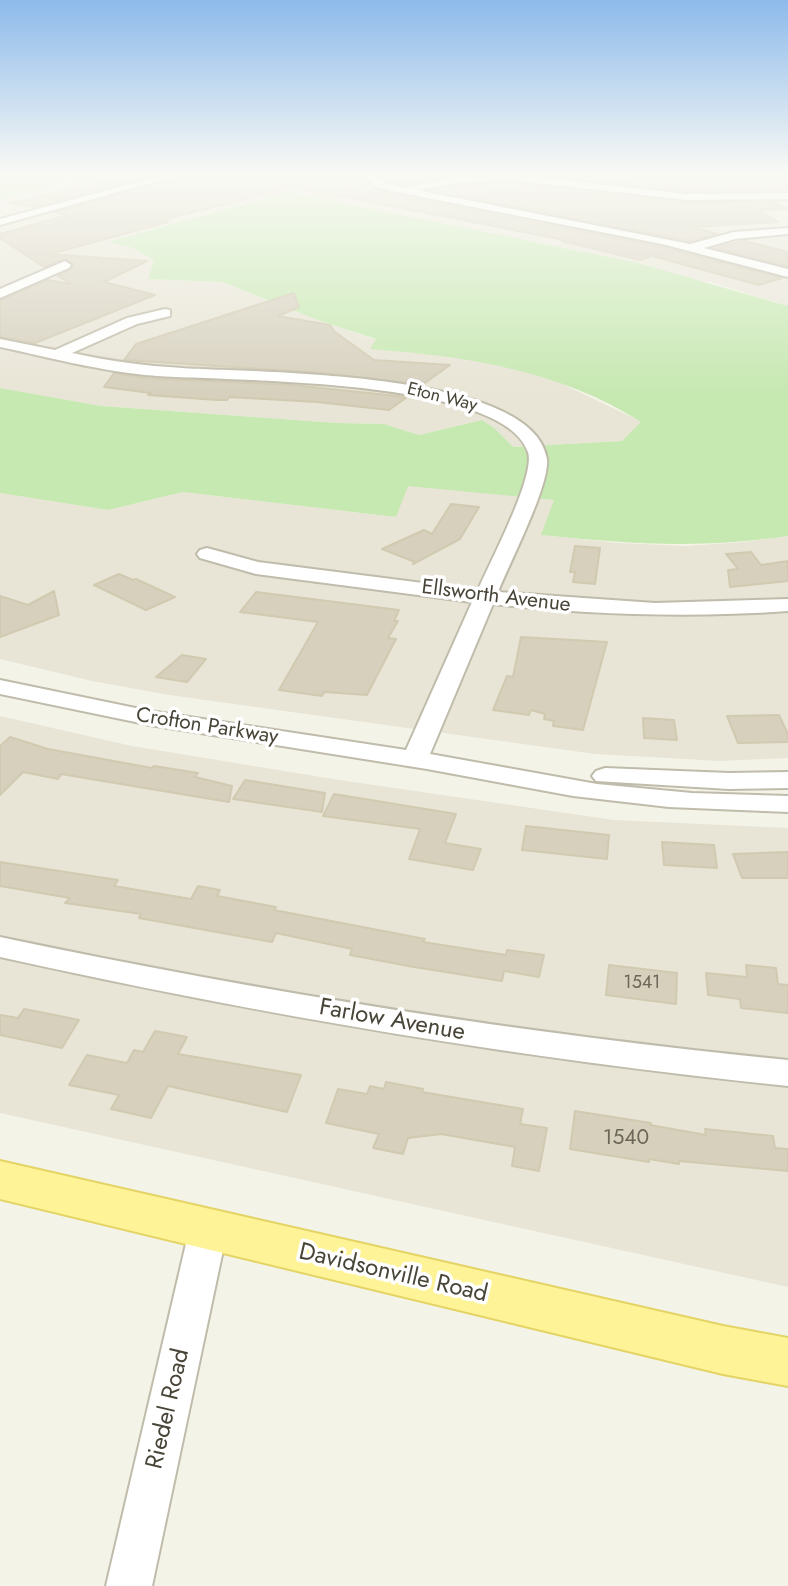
<!DOCTYPE html>
<style>
body{margin:0}
canvas{display:block;background:#f4f3e8}
</style>
<canvas width="788" height="1586"></canvas>
<script>
const c = document.querySelector('canvas').getContext('2d');
c.lineJoin = 'round';
function fill(path, color) { c.fillStyle = color; c.fill(path, 'evenodd'); }
function stroke(path, color, width, dash) { c.strokeStyle = color; c.lineWidth = width; c.lineCap = dash ? 'butt' : 'round'; c.setLineDash(dash || []); c.stroke(path); }
function write(font, color, halo, rows, align = 'center') {
  c.font = font + ' Jost,sans-serif'; c.lineWidth = 7; c.setLineDash([]); c.textBaseline = 'middle'; c.strokeStyle = halo; c.fillStyle = color; for (const [text, x, y, turn = 0] of rows) {
    c.save(); c.translate(x, y); c.rotate((+turn || 0) * Math.PI / 180); c.textAlign = isNaN(turn) ? turn : align; if (halo) c.strokeText(text, 0, 0); c.fillText(text, 0, 0); c.restore();
  }
}
fill(new Path2D(`
 M105,173H788V306L710,282L130,247L154,260L148,279L221,282L320,321L377,340L371,349L429,353L495,363L556,381L642,422L622,441L512,447L494,428L482,420L419,435L384,424L337,423L101,406L0,388V199Z
 M407,485L555,500L542,535L618,543L687,546L744,542L788,536V758L720,761L595,754L169,695L92,681L0,659V493L108,510L183,492L395,517Z
 M0,716L132,746L333,779L614,820L788,828V1287L0,1113Z`), '#e8e5d6');
fill(new Path2D(`
 M0,173H105L0,199Z
 M288,192L638,263L788,306V536C699,549 629,544 541,535L554,500L408,486L396,517L183,492L108,510L0,493V388L101,406L337,423L384,424L419,435L482,420L494,428L513,447L622,441L641,422C560,370 465,356 370,349L376,339L320,321L222,282L148,279L154,260L130,247L108,242Z`), '#c6e8b1');
const building = new Path2D(`
 M146,173H161L33,207L10,203Z
 M190,173L343,175L349,189L368,183L373,189L390,194L661,247L782,278L759,285L652,256L640,260L562,241L564,240L346,197L328,198L296,187L162,220L168,222L50,254L147,261L104,282L155,295L35,343L0,337V300L47,280L71,284L58,276L70,270L74,264L64,259L44,267L0,238V234L68,215L56,212Z
 M400,173H472L406,185L382,178Z
 M523,173H788V189L686,191Z
 M510,183L686,203L774,202L786,209L759,210L778,222L693,227L718,234L690,241L431,190L460,185Z
 M745,241L788,252V266L714,248Z
 M294,293L299,307L278,316L330,325L335,332L374,360L450,365L422,385L325,373L124,360L136,344Z
 M114,373L145,378L292,385L407,397L389,410L317,402L229,397L227,400H217L148,395L151,393L104,387Z
 M451,504L479,507L460,539L413,564L415,562L382,549L424,530L432,534Z
 M575,546L600,548L595,584L573,582L575,572H570Z
 M751,552L761,565L788,561V581L730,587L728,570L738,569L726,554Z
 M119,574L133,580L136,579L175,597L146,610L94,585Z
 M54,591L59,615L0,637V596L28,605Z
 M256,592L399,610L394,621H398L388,638L396,639L367,695L324,692L322,696L279,690L318,622L240,612Z
 M521,637L607,642L583,730L553,726L554,721L544,719L545,714L531,710L529,715L493,710L507,676L513,677Z
 M182,655L206,659L187,682L156,677Z
 M779,715L788,734V742L738,743L727,716Z
 M643,718L674,720L677,740L644,738Z
 M10,737L48,749L152,768L154,766L198,773L195,777L232,786L229,802L61,774L58,779L23,772L0,795V746Z
 M245,780L325,793L322,812L233,799Z
 M334,794L456,814L445,843L481,849L473,870L409,859L420,829L323,816Z
 M526,826L609,835L607,859L522,850Z
 M662,842L714,845L717,868L664,865Z
 M788,852V878H742L733,854Z
 M0,862L118,880L114,886L191,899L198,886L220,890L217,896L276,907L274,910L425,939L423,942L506,955L507,950L544,955L539,977L504,971L502,981L414,967L350,955L352,949L276,933L272,942L139,918L141,914L65,903L70,898L0,886Z
 M609,965L677,973L676,1004L606,995Z
 M746,965L776,968L778,984L788,985V1013L741,1008L740,999L708,995L706,973L747,977Z
 M24,1009L55,1015L79,1020L62,1048L0,1035V1015L18,1018Z
 M155,1031L187,1037L178,1054L301,1075L287,1112L168,1086L151,1118L111,1109L119,1095L69,1085L87,1055L127,1063L134,1050L143,1052Z
 M386,1082L423,1089L422,1092L523,1109L520,1124L547,1128L539,1171L512,1166L515,1147L441,1134L408,1138L403,1154L373,1148L379,1134L326,1123L338,1089L367,1094L370,1086L384,1089Z
 M575,1111L651,1123L650,1125L706,1135L705,1129L773,1136L775,1148L788,1149V1171L679,1161V1164L649,1159V1162L570,1149Z`);
fill(building, '#d6d0bd');
stroke(building, '#d1cab1', 2);
const minor = new Path2D(`
 M171,173H187L0,225V219Z
 M365,173H375L378,179L385,183L406,188L460,176L510,174L686,194L788,193V199L686,200L510,180L460,182L417,190L690,244L734,232L788,228V234L735,239L704,248L788,269V277L662,244L391,191L374,186Z
 M65,261L71,265L69,268L0,298V289Z
 M165,309L170,310V316L137,324L72,353C109,361 145,366 182,368C252,373 534,369 547,459C550,485 509,564 498,592L655,603L788,599V611C689,618 591,615 493,604L430,754L597,784L692,793L788,796V812L669,807L573,796L427,769L150,725L0,694V680L150,711L406,750L472,602L256,574L200,558L197,554L200,550L207,548L258,562L478,590C489,564 536,476 528,452C502,375 219,382 145,375C96,370 48,357 0,347V339L55,350L127,318Z
 M605,768L729,773L788,772V788L729,789L596,781L592,776L596,771Z
 M0,937C261,992 523,1034 788,1060V1086C522,1059 261,1015 0,957Z
 M208,1215L221,1220L227,1231L152,1586H106L189,1231L195,1220Z`);
const major = new Path2D(`
 M0,1161L723,1326L788,1338V1386L723,1374L0,1199Z`);
stroke(minor, '#c0bcab', 4);
stroke(major, '#e4d466', 4);
fill(minor, '#fff');
fill(major, '#fef397');
const sky = c.createLinearGradient(0, 0, 0, 395);
sky.addColorStop(0, '#8dbaeb');
sky.addColorStop(0.44, '#fafaf5');
sky.addColorStop(1, '#fafaf500');
c.fillStyle = sky;
c.fillRect(0, 0, 788, 395);
write('18px', '#484437', '#fff', [
 ["Eton Way",442,398,14]
]);
write('18px', '#6c6758', null, [
 ["1541",642,984]
]);
write('21px', '#484437', '#fff', [
 ["Ellsworth Avenue",496,597,7],
 ["Crofton Parkway",207,727,9]
]);
write('21px', '#6c6758', null, [
 ["1540",626,1139]
]);
write('24px', '#484437', '#fff', [
 ["Farlow Avenue",392,1021,10],
 ["Davidsonville Road",393,1274,13],
 ["Riedel Road",169,1409,-77]
]);
</script>
